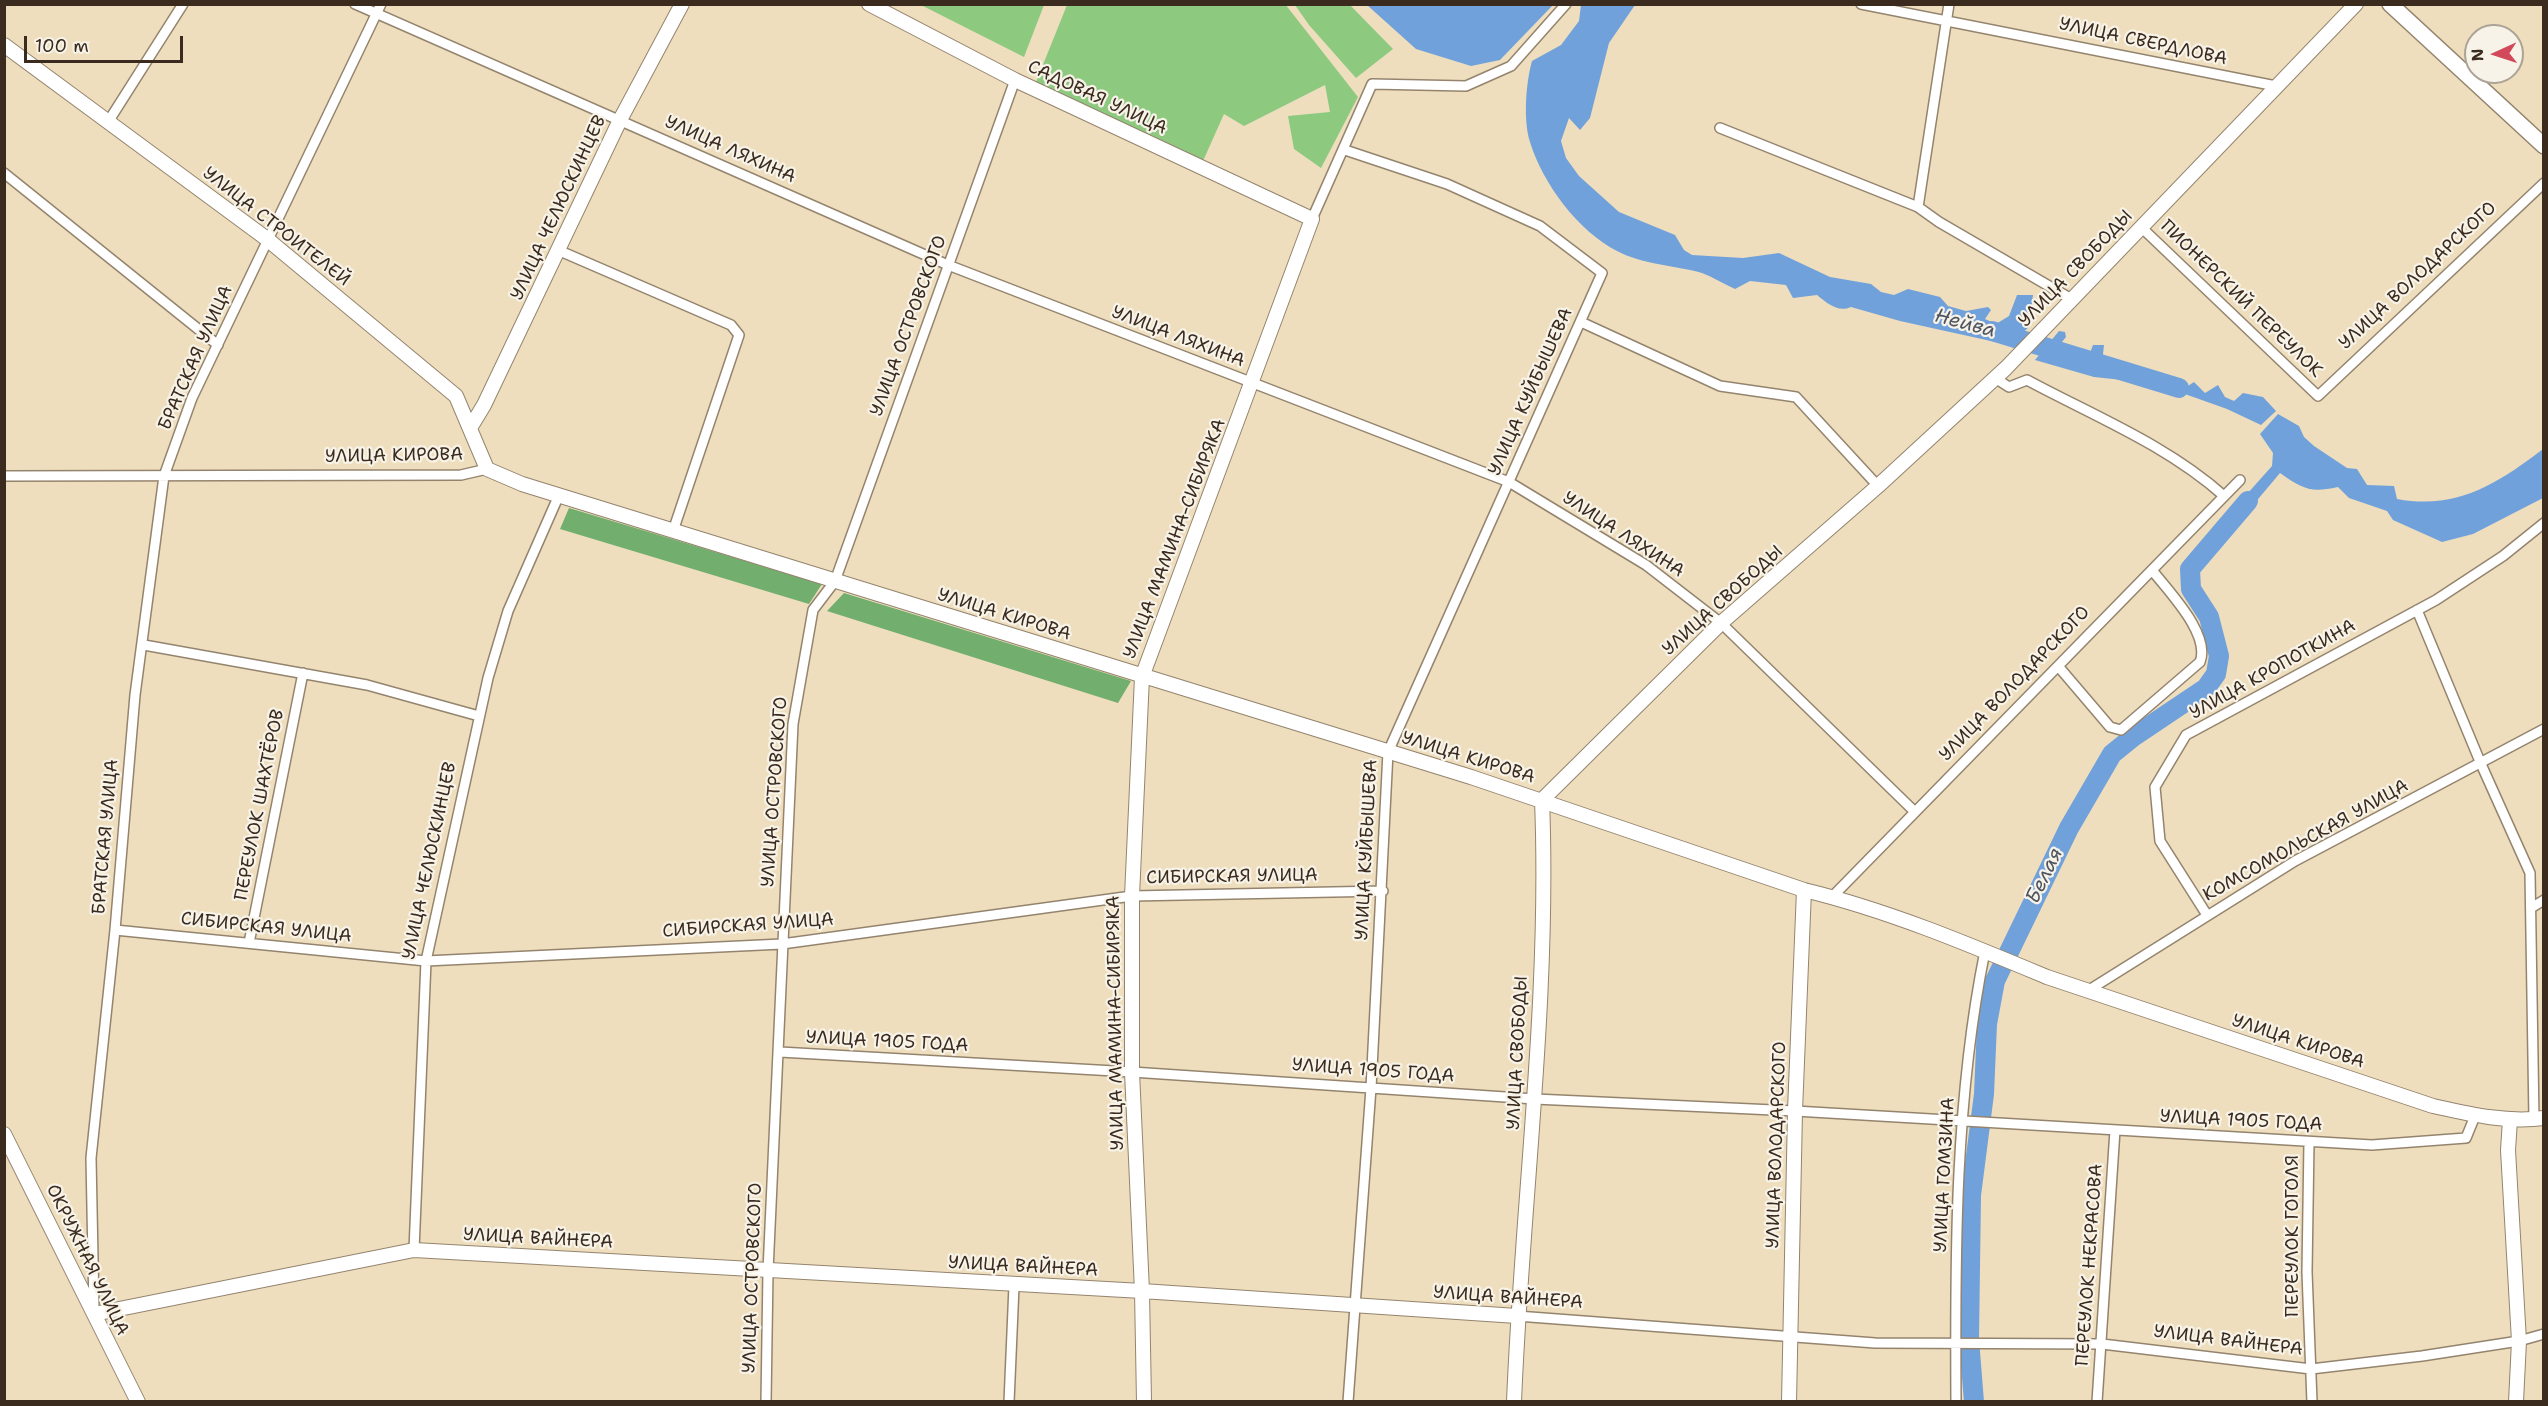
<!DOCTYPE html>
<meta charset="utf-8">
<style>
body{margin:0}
#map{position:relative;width:2548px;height:1406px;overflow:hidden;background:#eedebd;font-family:"Shantell Sans",sans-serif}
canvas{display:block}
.frame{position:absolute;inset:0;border:6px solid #3b2a1e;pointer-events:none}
.north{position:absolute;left:2464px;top:24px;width:60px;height:60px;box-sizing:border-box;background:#f7f3e8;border:2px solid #aca397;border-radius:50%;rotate:267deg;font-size:16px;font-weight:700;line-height:24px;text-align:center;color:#3b2a1e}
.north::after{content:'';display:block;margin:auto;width:21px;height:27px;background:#d1495b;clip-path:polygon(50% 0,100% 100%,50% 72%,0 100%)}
.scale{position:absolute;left:24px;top:36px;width:159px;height:27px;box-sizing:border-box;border:3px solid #3b2a1e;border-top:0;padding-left:8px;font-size:18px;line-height:21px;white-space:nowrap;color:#3b2a1e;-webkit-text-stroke:4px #f7f3e8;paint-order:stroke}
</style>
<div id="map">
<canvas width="2548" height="1406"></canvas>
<div class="frame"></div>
<div class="north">N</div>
<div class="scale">100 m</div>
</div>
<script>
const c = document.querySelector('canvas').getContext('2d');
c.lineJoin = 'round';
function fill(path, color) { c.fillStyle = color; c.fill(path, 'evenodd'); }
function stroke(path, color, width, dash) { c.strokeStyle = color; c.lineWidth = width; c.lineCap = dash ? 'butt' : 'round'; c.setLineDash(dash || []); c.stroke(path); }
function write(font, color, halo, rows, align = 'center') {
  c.font = font + ' "Shantell Sans",sans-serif'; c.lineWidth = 4.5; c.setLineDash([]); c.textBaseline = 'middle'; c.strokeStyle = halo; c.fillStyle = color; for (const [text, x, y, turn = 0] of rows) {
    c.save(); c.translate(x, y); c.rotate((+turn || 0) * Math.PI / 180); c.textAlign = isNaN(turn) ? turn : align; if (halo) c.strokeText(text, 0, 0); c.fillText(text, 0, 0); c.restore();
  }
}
fill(new Path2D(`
 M1285,4L1358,97L1321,168L1294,149L1288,116L1330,112L1325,85L1244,126L1224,114L1203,161L1036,82L1067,5Z
 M921,5H1044L1024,57Z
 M1295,5H1350L1393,49L1356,78L1309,25Z`), '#8dca80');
fill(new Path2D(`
 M569,508L822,584L809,604L560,529Z
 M844,593L1131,681L1118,703L827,611Z`), '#72ae6e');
fill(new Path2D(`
 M1367,5H1553L1500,60L1471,66L1416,49Z
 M1581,5H1635L1609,43L1590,118L1580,130L1569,118L1561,141L1566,158L1579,176L1619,212L1675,235L1684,250L1692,255L1743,258L1779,253L1830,277L1871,284L1881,292L1894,295L1908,289L1940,297L1948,306L1966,311L1988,307L1991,310L1985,319L1996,324L2009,316L2017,295H2033L2029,327L2009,345L1900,321L1851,307C1838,313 1827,303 1817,295L1793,298L1786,285L1750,281L1735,289C1724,284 1713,277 1702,273C1674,265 1644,265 1617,251C1578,231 1543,184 1530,142C1523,120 1526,82 1532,61L1561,45L1579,21Z
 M2059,331L2065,332L2066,337L2057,348L2088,358L2093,345H2104L2102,363L2119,368L2123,365L2138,376L2132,381L2094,377L2035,360Z
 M2162,375L2175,378L2179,386H2188L2194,382L2205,393L2218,385L2225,397L2234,401L2243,393L2263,397L2276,411L2261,425L2227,409L2154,383Z
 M2278,414L2299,426L2304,437L2314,446L2347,468L2357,469L2367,485L2394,486L2397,499C2457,510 2497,484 2543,449V498L2473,534L2442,542L2393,520L2387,511L2349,498L2338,487C2310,493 2303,489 2280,473L2243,517L2230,521L2231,512L2272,466L2273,453L2260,434Z`), '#71a1db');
stroke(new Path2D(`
 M1992,331L2179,388
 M1974,1402L1969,1339L1971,1195L1984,1094L1987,1024L1995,981L2069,828L2112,754L2133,737L2206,688L2216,674L2219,656L2209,617L2191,589L2190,569L2248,501`), '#71a1db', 20);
const street = new Path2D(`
 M355,4L948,265L1509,482L1646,565L1721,623L1915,812
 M1861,4L2276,86
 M108,122L183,4
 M1720,128L1918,207L1939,222L2073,300
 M1345,150L1447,184L1540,226L1602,273L1388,752L1371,1088L1348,1402
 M4,173L218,345
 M1918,207L1949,4
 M1312,219L1372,84L1466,86L1511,66L1566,4
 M2141,227L2318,396L2544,183
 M560,251L731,325L739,335L673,531
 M1581,322L1720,386L1796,397L1878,486
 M1995,378L2009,387L2027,380C2094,416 2167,445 2224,496
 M4,476L461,475L487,469
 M2417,610L2481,764L2530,873L2534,1120
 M144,645L367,685L479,716
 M2058,666L2110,727L2121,730L2200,662C2211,634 2168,591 2152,570
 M1832,897L2240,480
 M2531,908L2544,900
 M2207,915L2160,841L2155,787L2186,735L2436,600L2503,556L2544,523
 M115,930L426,961L782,944L1132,896L1383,891
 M249,943L303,673
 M2089,990L2295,861L2544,729
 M780,1052L1132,1072L1535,1099L1795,1111L2372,1145L2466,1138L2475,1116
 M2309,1142L2307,1272L2312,1402
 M414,1250L426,961L488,678L508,611L559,495
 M94,1309L91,1158L115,930L135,695L164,476L192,398L381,4
 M1517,1316L1875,1343L2102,1344L2311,1369L2422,1356L2519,1341L2544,1334
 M766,1402L768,1271L793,724L813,610L835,581L1015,80
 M1009,1402L1014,1286
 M1956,1402C1955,1252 1955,1098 1985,951
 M2097,1402L2115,1130`);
const secondary = new Path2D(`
 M869,4L1015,80L1312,219L1142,677L1132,896V1072L1142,1291L1144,1402
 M4,45L267,239L456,396L487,469L522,484L1471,777L1804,890C1887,910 1968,944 2047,977L2433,1106C2469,1114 2506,1123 2544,1118
 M470,428L484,405L620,120L682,4
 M2510,1120L2508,1150L2519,1341L2516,1402
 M4,1134L138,1402
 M94,1314L414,1250L1142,1291L1517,1316
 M1514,1402C1522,1201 1550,1001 1542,800L1721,623L1878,486L2006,368L2356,4
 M1789,1402L1795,1111L1804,890`);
const primary = new Path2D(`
 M2390,4L2544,146`);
stroke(street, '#94846e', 12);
stroke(secondary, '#94846e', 16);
stroke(primary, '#94846e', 18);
stroke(street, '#fff', 9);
stroke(secondary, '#fff', 14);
stroke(primary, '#fff', 15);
write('18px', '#3b2a1e', '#f7f3e8', [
 ["УЛИЦА СВЕРДЛОВА",2143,42,12],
 ["САДОВАЯ УЛИЦА",1097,98,25],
 ["УЛИЦА ЛЯХИНА",730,150,24],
 ["УЛИЦА ЧЕЛЮСКИНЦЕВ",559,208,-65],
 ["УЛИЦА СТРОИТЕЛЕЙ",276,227,38],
 ["УЛИЦА СВОБОДЫ",2076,269,-46],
 ["УЛИЦА ВОЛОДАРСКОГО",2418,276,-43],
 ["ПИОНЕРСКИЙ ПЕРЕУЛОК",2241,299,44],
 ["УЛИЦА ОСТРОВСКОГО",909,326,-70],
 ["УЛИЦА ЛЯХИНА",1178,337,21],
 ["БРАТСКАЯ УЛИЦА",196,358,-66],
 ["УЛИЦА КУЙБЫШЕВА",1531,392,-66],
 ["УЛИЦА КИРОВА",394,456,-1],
 ["УЛИЦА ЛЯХИНА",1623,535,33],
 ["УЛИЦА МАМИНА-СИБИРЯКА",1175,539,-69],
 ["УЛИЦА СВОБОДЫ",1723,601,-42],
 ["УЛИЦА КИРОВА",1004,615,17],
 ["УЛИЦА КРОПОТКИНА",2273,670,-29],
 ["УЛИЦА ВОЛОДАРСКОГО",2015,684,-46],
 ["УЛИЦА КИРОВА",1468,758,17],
 ["УЛИЦА ОСТРОВСКОГО",775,792,-86],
 ["ПЕРЕУЛОК ШАХТЁРОВ",260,805,-79],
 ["БРАТСКАЯ УЛИЦА",106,837,-85],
 ["КОМСОМОЛЬСКАЯ УЛИЦА",2306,841,-29],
 ["УЛИЦА КУЙБЫШЕВА",1367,850,-87],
 ["УЛИЦА ЧЕЛЮСКИНЦЕВ",430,861,-78],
 ["СИБИРСКАЯ УЛИЦА",1232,877,-1],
 ["СИБИРСКАЯ УЛИЦА",748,926,-4],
 ["СИБИРСКАЯ УЛИЦА",266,928,6],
 ["УЛИЦА МАМИНА-СИБИРЯКА",1116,1023,-91],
 ["УЛИЦА 1905 ГОДА",887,1042,3],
 ["УЛИЦА КИРОВА",2298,1042,18],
 ["УЛИЦА СВОБОДЫ",1518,1053,-87],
 ["УЛИЦА 1905 ГОДА",1373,1071,4],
 ["УЛИЦА 1905 ГОДА",2241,1121,3],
 ["УЛИЦА ВОЛОДАРСКОГО",1777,1145,-88],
 ["УЛИЦА ГОМЗИНА",1945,1175,-87],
 ["ПЕРЕУЛОК ГОГОЛЯ",2293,1236,-90],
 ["УЛИЦА ВАЙНЕРА",538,1239,3],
 ["ОКРУЖНАЯ УЛИЦА",87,1260,64],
 ["ПЕРЕУЛОК НЕКРАСОВА",2090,1265,-86],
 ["УЛИЦА ВАЙНЕРА",1023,1267,3],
 ["УЛИЦА ОСТРОВСКОГО",753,1278,-88],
 ["УЛИЦА ВАЙНЕРА",1508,1298,4],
 ["УЛИЦА ВАЙНЕРА",2228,1341,7]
]);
write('italic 20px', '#4e5460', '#f7f3e8', [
 ["Нейва",1965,324,15],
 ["Белая",2045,876,-64]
]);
</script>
